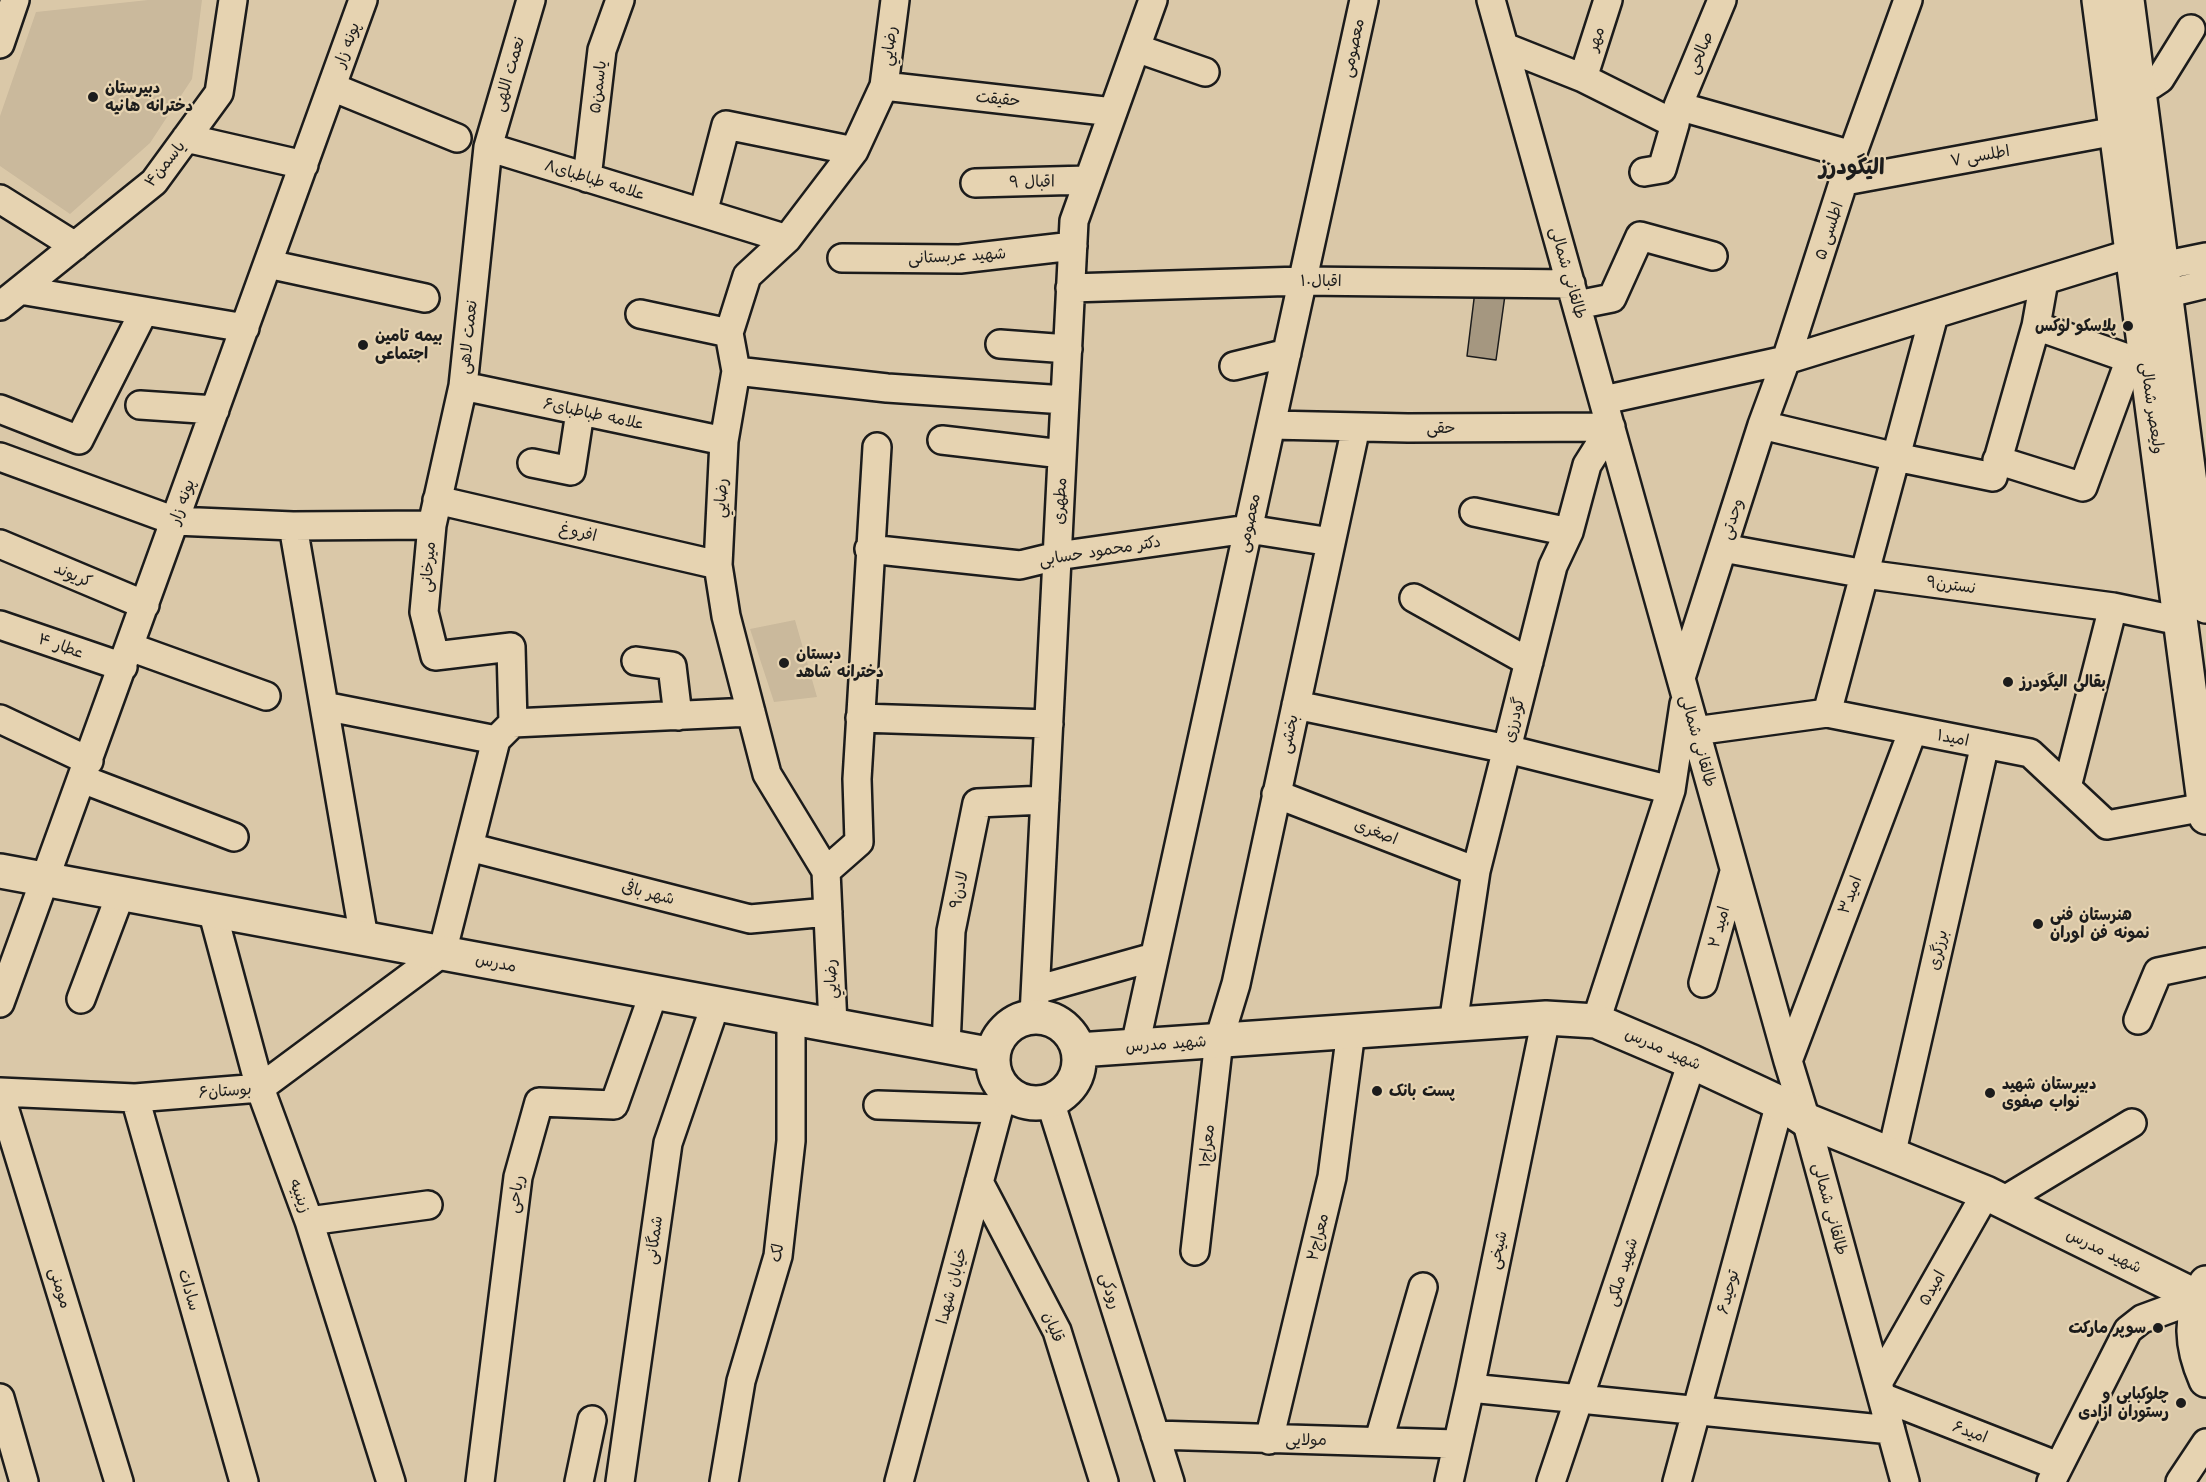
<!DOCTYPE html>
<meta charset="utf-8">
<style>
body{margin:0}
canvas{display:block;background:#dac8a8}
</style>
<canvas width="2206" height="1482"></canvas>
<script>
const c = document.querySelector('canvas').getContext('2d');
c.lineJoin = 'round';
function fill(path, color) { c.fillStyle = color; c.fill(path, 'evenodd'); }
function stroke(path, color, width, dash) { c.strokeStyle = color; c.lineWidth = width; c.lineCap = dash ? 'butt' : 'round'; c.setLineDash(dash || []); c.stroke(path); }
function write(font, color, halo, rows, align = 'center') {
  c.font = font + ' Mali,"Playpen Sans Arabic",sans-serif'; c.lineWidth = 4.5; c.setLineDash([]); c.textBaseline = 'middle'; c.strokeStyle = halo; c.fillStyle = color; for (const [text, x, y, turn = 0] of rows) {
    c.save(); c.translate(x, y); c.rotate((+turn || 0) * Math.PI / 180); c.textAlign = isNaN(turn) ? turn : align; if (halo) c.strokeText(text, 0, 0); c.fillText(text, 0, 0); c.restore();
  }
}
fill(new Path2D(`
 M148,0H202L192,79L150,143L70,214L0,166V116L36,12Z
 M795,620L817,697L774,702L750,629Z`), '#cab99c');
const building = new Path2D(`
 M1475,291L1505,295L1496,360L1467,356Z`);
fill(building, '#a59780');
stroke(building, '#1c1c1c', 1.5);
const minor = new Path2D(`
 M1491,0L1788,1061L1806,1120L1905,1482
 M0,44L15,0
 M1505,47L1583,78L1675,124
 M1136,48L1205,72
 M1583,78L1608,0
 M884,86L1113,112
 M332,87L457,138
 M2138,87L2151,85L2160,79L2191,29
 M1678,106L1722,0
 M186,138L304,165
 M488,147L787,239
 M1644,172L1662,169L1675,124L1678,106L1852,155
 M587,178L602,50L620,0
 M1845,181L2116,131
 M975,183L1088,180
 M0,199L75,246
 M703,213L726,125L854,151
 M842,258L960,259L1073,246
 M268,264L425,298
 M2162,266L2206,257
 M1070,288L1302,281L1571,284
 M20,290L245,328
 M2165,294L2206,284
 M1577,305L1612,298L1640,236L1713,256
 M0,306L154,182L219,93L233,0
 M640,314L729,333
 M2036,326L2130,359L2142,369
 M1000,344L1068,349
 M1234,366L1287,353
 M736,371L887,388L1065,400
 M463,386L724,441
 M1604,400L1786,360L2132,253
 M140,405L215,410
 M0,409L79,440L144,311
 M1271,425L1408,428L1611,427
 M1762,425L1896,457L1993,477L2036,326L2044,281
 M942,440L1062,454
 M0,457L175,521L293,526L432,525L424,612L435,656L511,647L513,723L496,740L442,953L260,1088L135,1098L0,1092
 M1997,460L2083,487L2130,359
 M532,463L571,471L580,412
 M437,500L718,565
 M1474,512L1569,532
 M432,525L463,386L488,147L531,0
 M293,526L364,938
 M0,544L145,605
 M1723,548L1865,574L2113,607L2180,621
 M869,549L1020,565L1057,556L1248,529L1331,542
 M1414,598L1529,662
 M0,625L123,667
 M130,647L266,696
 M636,661L672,666L678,716
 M1681,678L1762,425L1786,360L1852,155L1908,0
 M1296,705L1507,749L1671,790
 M324,706L496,740
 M1827,713L1934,315
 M860,718L1049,724
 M0,719L89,761
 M513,723L751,712
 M1695,731L1827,713L2030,753L2107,825L2205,807
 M82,779L234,837
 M2067,787L2113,607
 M1276,794L1476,871
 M469,847L750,919L828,912
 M826,871L859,842L857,779L877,447
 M212,910L260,1088L309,1221L391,1482
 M1703,983L1734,872
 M1036,990L1154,957
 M81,999L121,893
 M0,1003L363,0
 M1034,1016L1074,221L1153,0
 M2138,1020L2158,972L2206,962
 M1596,1021L1671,790L1684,704
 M1453,1024L1476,871L1553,566L1569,532L1587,465L1611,427
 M833,1025L826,871L767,774L726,616L718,565L724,441L736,371L729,333L747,276L787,239L854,151L884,86L895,0
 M946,1046L951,931L977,803L1045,800
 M1135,1046L1364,0
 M1788,1061L1913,730
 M0,1094L119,1482
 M135,1098L244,1482
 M1050,1101L1170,1482
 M878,1105L999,1109
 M1891,1156L1985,744
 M979,1182L1057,1331L1104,1482
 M2003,1201L2132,1123
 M309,1221L428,1205
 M1195,1251L1219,1040L1236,984L1356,427
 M1878,1383L1986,1193
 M1470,1388L1891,1430
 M1882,1397L2058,1466
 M0,1398L24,1482
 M1155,1435L1456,1444
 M1269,1440L1332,1177L1351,1031
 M1379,1440L1423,1287
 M480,1482L518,1177L539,1102L614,1105L654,992
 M579,1482L592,1420
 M620,1482L668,1143L716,1003
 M724,1482L741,1381L778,1256L791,1141V1018
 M899,1482L1004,1089
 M1449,1482L1470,1388L1546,1018
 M1551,1482L1692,1062
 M1677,1482L1780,1103
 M2051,1482L2128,1330L2142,1319L2199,1298
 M2180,1482L2206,1443`);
const major = new Path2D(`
 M2099,0L2206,817
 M2127,0L2206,606
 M0,871L993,1055
 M993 1060a43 43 0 1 1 86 0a43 43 0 1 1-86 0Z
 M1078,1050L1546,1018L1596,1021L1692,1062L1780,1103L1806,1120L1986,1193L2199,1298
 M2206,1283C2189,1317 2191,1346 2206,1380`);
stroke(minor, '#1c1c1c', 32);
stroke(major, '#1c1c1c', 38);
stroke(minor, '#e6d3b1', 27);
stroke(major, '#e6d3b1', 33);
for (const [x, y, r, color] of [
 [93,97,6,"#1c1c1c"],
 [2128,326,6,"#1c1c1c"],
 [363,345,6,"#1c1c1c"],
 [784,663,6,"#1c1c1c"],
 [2008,682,6,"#1c1c1c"],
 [2038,924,6,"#1c1c1c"],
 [1377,1091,6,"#1c1c1c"],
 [1990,1093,6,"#1c1c1c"],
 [2158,1328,6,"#1c1c1c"],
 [2181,1403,6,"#1c1c1c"]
]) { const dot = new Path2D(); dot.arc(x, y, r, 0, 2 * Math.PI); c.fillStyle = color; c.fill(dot); stroke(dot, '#e6d3b1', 2); }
write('16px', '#1c1c1c', '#e6d3b1', [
 ["مهر",1596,39,-72],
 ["پونه زار",347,45,-70],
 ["رضایي",889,46,-83],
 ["معصومی",1353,48,-78],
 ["صالحی",1700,53,-68],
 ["نعمت اللهی",509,74,-74],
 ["یاسمن۵",598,87,-83],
 ["حقیقت",998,99,6],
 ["اطلسی ۷",1980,156,-10],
 ["یاسمن۴",165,164,-51],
 ["علامه طباطبای۸",595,180,17],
 ["اقبال ۹",1032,182,-1],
 ["اطلسی ۵",1829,231,-72],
 ["شهید عربستانی",957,256,-3],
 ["طالقانی شمالی",1568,273,74],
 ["اقبال۱۰",1321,281],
 ["نعمت لاهی",468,337,-84],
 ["ولیعصر شمالی",2152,408,82],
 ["علامه طباطبای۶",594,414,12],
 ["حقی",1441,428],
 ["رضایي",721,498,-87],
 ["مطهری",1060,501,-87],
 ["پونه زار",182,502,-70],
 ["وحدتی",1732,519,-72],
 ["معصومی",1249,523,-78],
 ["افروغ",578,532,13],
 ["دکتر محمود حسابی",1100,551,-9],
 ["میرخانی",428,567,-85],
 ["کریوند",73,575,23],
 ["نسترن۹",1951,585,8],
 ["عطار ۴",61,646,19],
 ["گودرزی",1514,720,-76],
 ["بخشی",1289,734,-78],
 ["امید۱",1953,738,11],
 ["طالقانی شمالی",1698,741,74],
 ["اصغری",1376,832,21],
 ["لادن۹",959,890,-78],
 ["شهر بافی",648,893,14],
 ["امید۳",1850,895,-69],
 ["امید ۲",1719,927,-75],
 ["برزگری",1938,950,-77],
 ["مدرس",496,963,11],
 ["رضایي",831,979,-92],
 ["شهید مدرس",1166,1044,-4],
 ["شهید مدرس",1663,1049,24],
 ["بوستان۶",225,1091,-4],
 ["معراج۱",1207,1146,-84],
 ["ریاحی",516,1194,-81],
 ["زینبیه",300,1196,70],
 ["طالقانی شمالی",1830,1209,75],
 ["معراج۲",1318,1237,-76],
 ["شمگانی",654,1240,-82],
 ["شیخی",1498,1250,-78],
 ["شهید مدرس",2104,1251,26],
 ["لک",777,1253,-79],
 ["شهید ملکی",1622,1272,-72],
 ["خیابان شهدا",952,1286,-75],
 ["مومنی",60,1288,73],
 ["امید۵",1932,1288,-61],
 ["سادات",189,1290,74],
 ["رودکی",1110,1291,73],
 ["توحید۶",1728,1292,-75],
 ["قلیان",1053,1327,67],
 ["امید۶",1970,1432,21],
 ["مولایی",1306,1440]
]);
write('bold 16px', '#1c1c1c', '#e6d3b1', [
 ["دبیرستان",105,88],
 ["دخترانه هانیه",105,106],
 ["پلاسکو لوکس",2116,326,"right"],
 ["بیمه تامین",375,336],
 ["اجتماعی",375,354],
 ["دبستان",796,654],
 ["دخترانه شاهد",796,672],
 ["بقالی الیگودرز",2020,682],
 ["هنرستان فنی",2050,915],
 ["نمونه فن اوران",2050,933],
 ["دبیرستان شهید",2002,1084],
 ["نواب صفوی",2002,1102],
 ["پست بانک",1389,1091],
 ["سوپر مارکت",2146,1328,"right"],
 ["چلوکبابی و",2169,1394,"right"],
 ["رستوران ازادی",2169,1412,"right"]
], 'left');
write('bold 22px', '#1c1c1c', '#e6d3b1', [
 ["الیگودرز",1852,167]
]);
</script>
